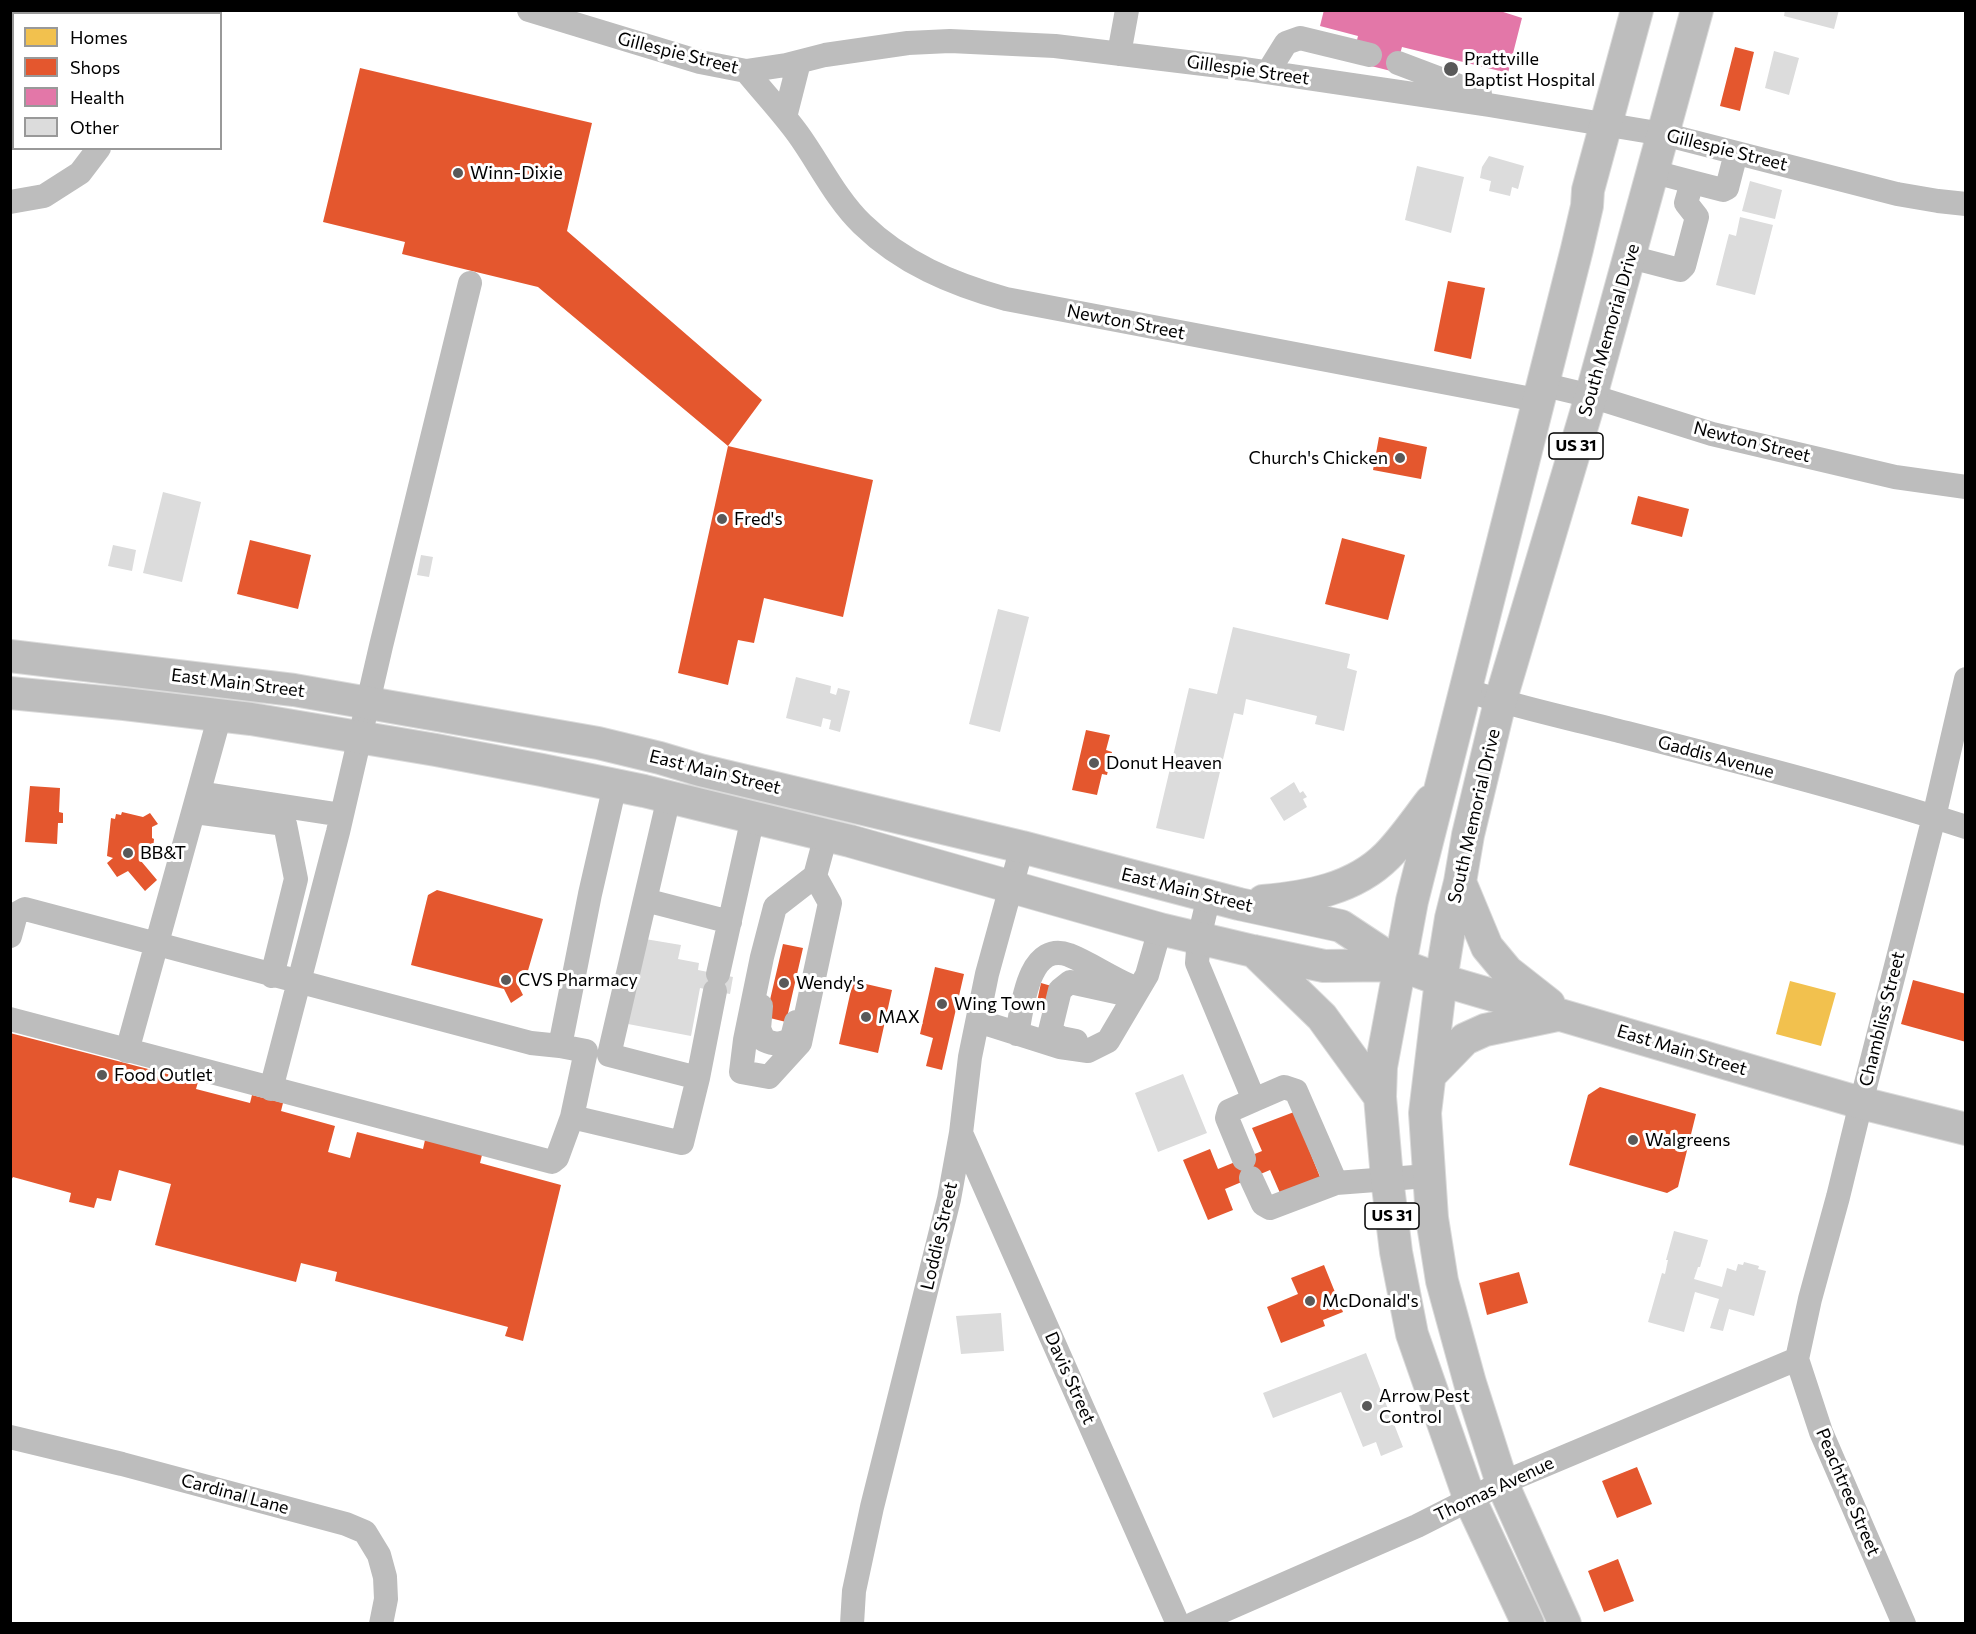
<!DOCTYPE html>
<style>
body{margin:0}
#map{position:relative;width:1976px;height:1634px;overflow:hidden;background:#fff;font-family:Commissioner,sans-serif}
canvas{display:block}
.frame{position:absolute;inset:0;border:12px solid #000;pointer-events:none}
.legend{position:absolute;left:12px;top:12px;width:210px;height:138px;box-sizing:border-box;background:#fff;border:2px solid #999;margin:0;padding:8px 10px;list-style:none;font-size:18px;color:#000}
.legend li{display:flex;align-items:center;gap:12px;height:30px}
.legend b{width:30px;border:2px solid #999}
</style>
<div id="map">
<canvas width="1976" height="1634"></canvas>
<div class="frame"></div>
<ul class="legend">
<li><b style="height:16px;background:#f2c14e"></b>Homes</li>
<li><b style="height:16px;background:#e4572e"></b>Shops</li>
<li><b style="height:16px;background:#e377a8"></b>Health</li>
<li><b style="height:16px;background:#dcdcdc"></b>Other</li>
</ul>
</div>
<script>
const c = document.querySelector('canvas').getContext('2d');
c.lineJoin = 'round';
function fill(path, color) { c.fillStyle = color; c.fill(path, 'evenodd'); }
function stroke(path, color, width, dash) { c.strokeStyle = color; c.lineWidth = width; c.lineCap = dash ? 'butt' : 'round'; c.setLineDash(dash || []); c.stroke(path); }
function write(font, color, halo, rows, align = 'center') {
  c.font = font + ' Commissioner,sans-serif'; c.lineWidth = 6; c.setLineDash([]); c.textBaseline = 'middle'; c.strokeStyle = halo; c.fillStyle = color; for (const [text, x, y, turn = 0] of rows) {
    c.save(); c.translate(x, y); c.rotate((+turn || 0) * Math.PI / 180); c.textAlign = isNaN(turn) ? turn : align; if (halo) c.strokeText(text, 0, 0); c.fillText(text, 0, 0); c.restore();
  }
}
fill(new Path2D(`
 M1790,981L1836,993L1821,1046L1776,1034Z`), '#f2c14e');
fill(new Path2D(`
 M1735,47L1754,52L1740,111L1720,106Z
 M360,68L592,123L567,231L762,400L728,446L538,287L402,254L405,242L323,222Z
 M1448,281L1485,288L1471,359L1434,351Z
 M1379,437L1427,447L1421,479L1373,470Z
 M728,446L873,480L843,617L764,598L754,643L738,640L728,685L678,673Z
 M1638,496L1689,509L1682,537L1631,524Z
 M1342,538L1405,555L1388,620L1325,604Z
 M250,540L311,555L298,609L237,594Z
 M1086,730L1110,735L1106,750L1112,752L1107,775L1102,774L1097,795L1072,790Z
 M30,786L60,788L59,812L63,813V823H58L57,844L25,842Z
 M122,812L143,817L150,813L158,824L152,827V838L154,839L153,850H150V856L141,861L157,880L145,891L128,871L117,877L107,863L113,858L107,856L111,818L115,819L116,814L121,815Z
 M437,890L543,919L527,974L516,981L523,995L511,1003L504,989L411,965L428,895Z
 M783,944L803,948L786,1022L766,1017Z
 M935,967L964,974L942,1070L926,1066L933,1038L920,1034Z
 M1913,980L1966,994V1042L1901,1024Z
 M853,981L892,990L878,1053L839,1044Z
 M1041,983L1055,987L1049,1014L1035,1011Z
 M10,1033L198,1082L196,1089L250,1103L252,1095L283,1103L281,1111L335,1126L328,1152L350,1158L357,1132L423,1149L425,1140L482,1155L480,1163L561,1185L523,1341L505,1336L508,1327L335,1281L337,1272L301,1263L296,1282L155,1245L171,1184L119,1170L111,1201L97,1198L94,1208L69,1202L71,1193L13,1177L10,1182Z
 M1600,1087L1696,1114L1678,1187L1667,1193L1569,1165L1588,1095Z
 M1294,1112L1320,1177L1280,1193L1270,1170L1225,1189L1233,1210L1208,1220L1183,1160L1210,1149L1218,1169L1262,1151L1252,1128Z
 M1324,1265L1343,1312L1323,1320L1325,1326L1281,1343L1267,1307L1298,1294L1291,1278Z
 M1519,1272L1528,1303L1487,1315L1479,1283Z
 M1637,1467L1652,1504L1617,1518L1602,1481Z
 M1618,1559L1634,1601L1604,1612L1588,1571Z`), '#e4572e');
fill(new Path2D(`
 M1324,10H1497L1522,18L1508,73L1402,47L1395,72L1367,65L1356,44L1358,36L1320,26Z`), '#e377a8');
fill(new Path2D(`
 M1785,10H1839L1834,29L1784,16Z
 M1774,51L1799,58L1789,95L1765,88Z
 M1489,156L1524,166L1518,189L1512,187L1510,196L1489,191L1491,181L1480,178L1482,167Z
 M1417,166L1464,177L1451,233L1405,220Z
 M1750,181L1782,190L1775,219L1742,211Z
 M1740,217L1773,225L1755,295L1716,285L1729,234L1736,236Z
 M163,492L201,502L182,582L143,573Z
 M113,545L136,550L132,571L108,566Z
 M421,555L433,557L429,577L417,575Z
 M998,609L1029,617L1000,732L969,724Z
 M1233,627L1350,654L1347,668L1357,671L1344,731L1315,724L1317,716L1246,699L1243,715L1234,713L1204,839L1156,828L1189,688L1217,694Z
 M796,677L831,686L830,693L836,695L838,688L850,691L840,732L829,729L831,720L823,718L821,727L786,718Z
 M1294,782L1300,793L1303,791L1307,797L1303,799L1307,807L1284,821L1270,798Z
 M645,939L681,945L678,959L699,963L698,970L733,977L730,994L700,988L691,1036L628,1024Z
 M1183,1074L1207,1133L1158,1152L1135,1093Z
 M1674,1231L1708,1240L1700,1267H1698L1694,1279L1722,1287L1727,1268L1736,1271L1738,1264L1743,1265L1744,1262L1759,1266L1758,1269L1766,1271L1754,1316L1729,1309L1723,1331L1710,1328L1719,1299L1695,1292L1684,1332L1648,1322L1662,1273L1665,1274L1668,1260H1666Z
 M1001,1313L1004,1351L961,1354L956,1316Z
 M1366,1353L1403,1447L1381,1456L1376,1442L1363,1447L1341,1392L1273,1418L1263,1393Z`), '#dcdcdc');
const major = new Path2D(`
 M10,656L294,690L598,743L660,758L700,770L1022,847L1239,904L1341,926L1400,965L1441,980L1861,1103L1966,1129
 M10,693L124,704L251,719L436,750L542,770L644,791L850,841L1160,929L1253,951L1324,966L1400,965
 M1460,882L1487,947L1507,971L1549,1004
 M1263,901C1307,897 1354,889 1387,856C1403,840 1417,819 1431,801
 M1254,951L1322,1017L1380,1097
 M1430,1075L1465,1039L1485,1030L1557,1015
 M1528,1624L1470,1500L1412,1334L1396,1252L1387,1178L1380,1097L1381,1067L1412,901L1577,249L1587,206L1588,190L1637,10
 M1565,1624L1502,1483L1470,1383L1442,1281L1432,1218L1425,1113L1441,980L1451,918L1460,882L1468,835L1500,702L1591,396L1697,10`);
stroke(major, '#dbdbdb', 34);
stroke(new Path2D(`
 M529,10L700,62L746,71L786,65L825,55L908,43L950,41L1055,46L1245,69L1489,105L1663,134L1897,194L1938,201L1966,204
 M1119,54L1127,10
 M1398,63L1480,94
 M746,71C763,92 782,112 798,134C819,163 836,199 862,224C902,263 952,284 1006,299L1537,400
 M1268,72L1286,43L1300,38L1370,55
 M785,117L799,62
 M1654,172L1692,182
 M10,202L44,196L80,173L99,148
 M1630,257L1680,270L1684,266L1697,217L1686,203L1692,182L1723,190L1727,188L1736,153
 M1541,384L1591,396L1712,434L1895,477L1966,487
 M1466,690C1515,707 1565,717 1615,730C1732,760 1850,790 1966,827
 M199,793L342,815
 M195,812L285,824L296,879L272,976
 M815,876L830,903L800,1043L769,1077L741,1072L745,1040L762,957L775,907L815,876L826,835
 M1209,896L1199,938L1197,963L1254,1100L1284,1087L1296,1091L1336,1183L1428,1176
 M645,900L730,922
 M10,936L16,914L25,909L531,1043L560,1046L586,1051L572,1117L557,1158L552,1162L10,1019
 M718,974L753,817
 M761,1006L759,1029L764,1040C775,1045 781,1045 792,1038L796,1022
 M978,1021L1060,1047L1088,1051L1108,1041L1147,975L1160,929
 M1017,1034C1022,1009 1028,940 1069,955C1089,963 1108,976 1128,985
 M1076,1041L1061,1038L1050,1031L1060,990L1070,982L1134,996
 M560,1046L590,894L615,785
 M127,1051L220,715
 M698,1078L715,991
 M271,1089L338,832L381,646L470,283
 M572,1117L682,1143L698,1078L609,1055L669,797
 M961,1133L1178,1624
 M1244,1159L1227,1118L1229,1111L1254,1100
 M1251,1178L1263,1204L1270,1208L1336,1183
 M1797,1359L1810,1299L1838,1197L1861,1103L1934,817L1966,679
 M1797,1359L1821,1432L1904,1624
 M10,1437L122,1464L346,1524L365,1532L379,1555L385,1577L386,1599L381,1624
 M852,1624L854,1591L872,1507L949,1199L961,1133L970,1057L987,974L1022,847
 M1193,1624L1417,1526L1502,1483L1797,1359`), '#bdbdbd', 24);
stroke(major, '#bdbdbd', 32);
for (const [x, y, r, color] of [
 [1451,69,8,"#595959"],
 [458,173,6,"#595959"],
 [1400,458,6,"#595959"],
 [722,519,6,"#595959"],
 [1094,763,6,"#595959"],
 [128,853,6,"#595959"],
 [506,980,6,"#595959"],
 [784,983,6,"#595959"],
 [942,1004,6,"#595959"],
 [866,1017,6,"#595959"],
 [102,1075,6,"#595959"],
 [1633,1140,6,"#595959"],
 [1310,1301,6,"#595959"],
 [1367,1406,6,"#595959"]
]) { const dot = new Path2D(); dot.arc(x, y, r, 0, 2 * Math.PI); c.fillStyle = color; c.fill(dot); stroke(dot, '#fff', 2); }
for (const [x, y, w] of [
 [1576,446,54],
 [1392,1216,54]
]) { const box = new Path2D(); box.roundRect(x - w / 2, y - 13, w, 26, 4.5); c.fillStyle = '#fff'; c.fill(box); stroke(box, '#000', 1.5); }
write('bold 16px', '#000', null, [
 ["US 31",1576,446],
 ["US 31",1392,1216]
]);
write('18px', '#000', '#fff', [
 ["Gillespie Street",678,53,14],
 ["Gillespie Street",1248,70,8],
 ["Gillespie Street",1727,150,14],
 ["Newton Street",1126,322,11],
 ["South Memorial Drive",1609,330,-74],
 ["Newton Street",1752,442,14],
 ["East Main Street",238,683,7],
 ["Gaddis Avenue",1716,757,15],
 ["East Main Street",715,772,14],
 ["South Memorial Drive",1474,816,-77],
 ["East Main Street",1187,890,14],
 ["Chambliss Street",1882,1019,-76],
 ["East Main Street",1682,1050,17],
 ["Loddie Street",939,1236,-77],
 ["Davis Street",1070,1378,66],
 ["Thomas Avenue",1494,1489,-25],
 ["Peachtree Street",1848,1492,67],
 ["Cardinal Lane",235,1494,15]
]);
write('18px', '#000', '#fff', [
 ["Prattville",1464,59],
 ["Baptist Hospital",1464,80],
 ["Winn-Dixie",470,173],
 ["Church's Chicken",1388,458,"right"],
 ["Fred's",734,519],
 ["Donut Heaven",1106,763],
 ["BB&T",140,853],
 ["CVS Pharmacy",518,980],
 ["Wendy's",796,983],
 ["Wing Town",954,1004],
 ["MAX",878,1017],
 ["Food Outlet",114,1075],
 ["Walgreens",1645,1140],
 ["McDonald's",1322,1301],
 ["Arrow Pest",1379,1396],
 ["Control",1379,1417]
], 'left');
</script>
